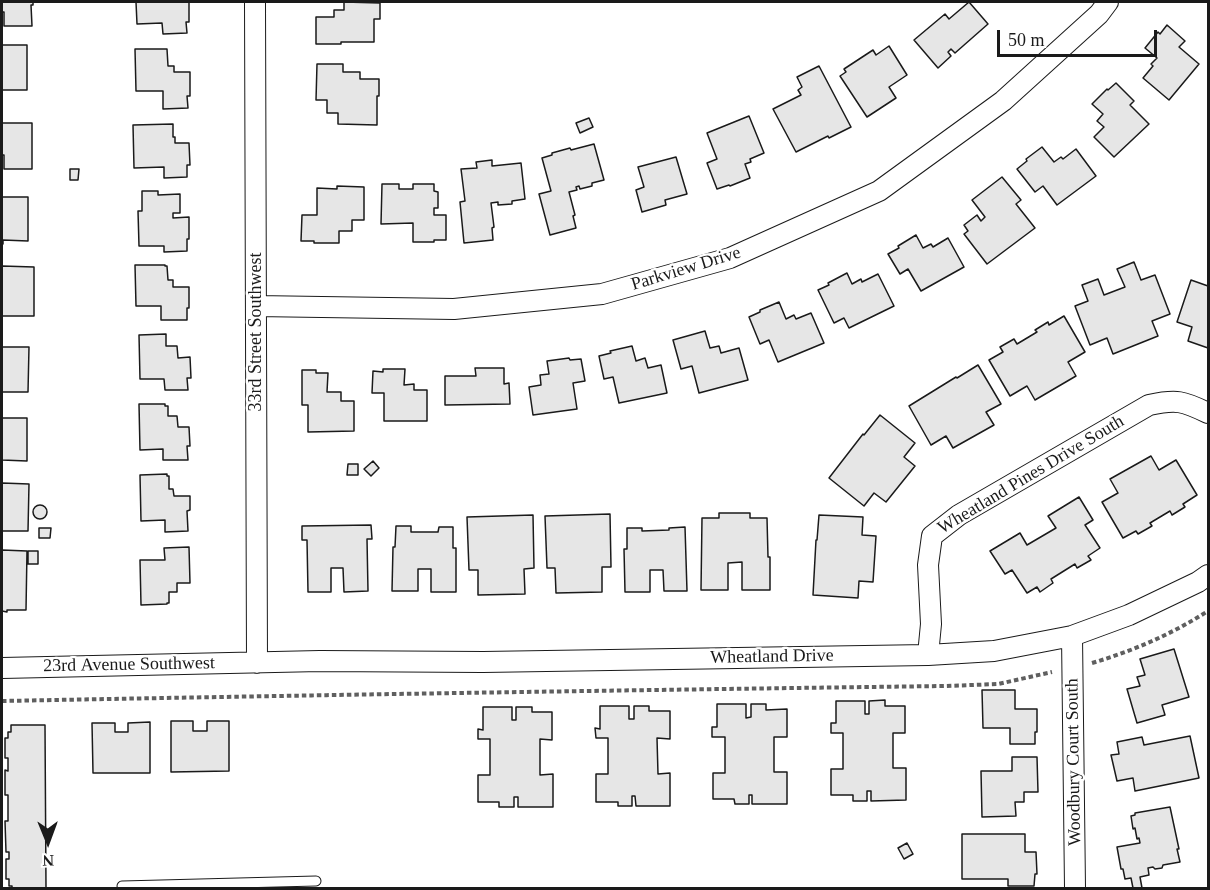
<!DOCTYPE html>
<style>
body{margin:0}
#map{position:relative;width:1210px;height:890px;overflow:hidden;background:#fff;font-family:"Times New Roman",serif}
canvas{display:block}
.frame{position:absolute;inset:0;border:3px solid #1a1a1a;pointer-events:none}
.north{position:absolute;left:18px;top:812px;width:60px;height:60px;-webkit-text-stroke:4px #fff;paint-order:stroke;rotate:179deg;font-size:16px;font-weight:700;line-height:24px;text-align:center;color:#1a1a1a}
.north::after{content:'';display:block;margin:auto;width:21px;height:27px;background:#1a1a1a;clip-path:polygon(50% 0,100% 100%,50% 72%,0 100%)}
.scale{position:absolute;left:997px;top:30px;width:160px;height:27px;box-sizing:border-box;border:3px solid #1a1a1a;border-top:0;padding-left:8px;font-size:18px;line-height:21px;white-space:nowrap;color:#1a1a1a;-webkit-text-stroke:4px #fff;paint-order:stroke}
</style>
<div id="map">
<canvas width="1210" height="890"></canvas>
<div class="frame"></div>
<div class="north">N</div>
<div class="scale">50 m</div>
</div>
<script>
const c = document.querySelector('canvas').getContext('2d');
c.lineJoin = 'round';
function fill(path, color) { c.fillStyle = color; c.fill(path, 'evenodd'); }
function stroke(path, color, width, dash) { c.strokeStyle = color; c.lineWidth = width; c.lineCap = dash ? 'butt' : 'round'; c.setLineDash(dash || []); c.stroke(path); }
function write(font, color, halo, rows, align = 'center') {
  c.font = font + ' "Times New Roman",serif'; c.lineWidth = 4.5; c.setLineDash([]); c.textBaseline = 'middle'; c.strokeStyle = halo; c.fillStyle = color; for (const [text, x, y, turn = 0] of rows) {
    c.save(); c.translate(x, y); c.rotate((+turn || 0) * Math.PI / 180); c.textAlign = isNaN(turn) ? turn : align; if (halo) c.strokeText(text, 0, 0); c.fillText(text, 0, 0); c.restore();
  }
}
const building = new Path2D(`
 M2,2H33V5H31L32,26H4V12H2Z
 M136,2H189V22H186L187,33L163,34L162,23L137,24Z
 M344,2L380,3V19H374V42H341V44H316V17H334V10H344Z
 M969,2L988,24L955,53L951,49L948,52L951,56L938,68L914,40L945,14L949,19Z
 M1167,25L1185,41L1179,47L1199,64L1169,100L1143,78L1153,66L1151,64L1157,58L1145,48L1158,32L1160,34Z
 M2,45H27V90H2Z
 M889,46L907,75L889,87L896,98L867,117L840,76L846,72L844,69L873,50L876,55Z
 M135,49H167L168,66H174V72H190V96H187L188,108L163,109V91H136Z
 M317,64H343V72H360V79H379V96H377V125L338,124V113H327V100H316Z
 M819,66L851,127L829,138L828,136L796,152L773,109L801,95L798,90L802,87L797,77Z
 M1116,83L1134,101L1130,105L1149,124L1114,157L1094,137L1104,127L1097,121L1103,114L1092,104L1107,89L1108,90Z
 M749,116L764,153L750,159L751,162L745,164L750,178L730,186L729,185L717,189L707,163L717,159L707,133Z
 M589,118L593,127L580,133L576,123Z
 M2,123H32V169H4V155H2Z
 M173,124V137H175V143H189L190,165H187V177L164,178V167L134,168L133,125Z
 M594,144L604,180L592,183V186L580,189L579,186L576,187L577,190L569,192L575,215L573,216L576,228L550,235L539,194L551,191L542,158L552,155V153L570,148L571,150Z
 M1042,147L1054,162L1061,157L1063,159L1076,149L1096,176L1057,205L1043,186L1035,192L1017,169L1027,161L1026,159Z
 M676,157L687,194L665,200L666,205L642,212L636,190L644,187L638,167Z
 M492,160V166L521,163L525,199L512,201V204L498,205V202L491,203L494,227L492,228L493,240L464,243L460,202L465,201L461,169L477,168L476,162Z
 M70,169H79L78,180H70Z
 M1002,177L1021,200L1016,204L1035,228L987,264L964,234L968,231L964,225L977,215L981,221L985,217L972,200Z
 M382,184H399V189H413V184H434V191L438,192V208H434V215H446V240H434V242H413V223L381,224Z
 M337,186L364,187V220H352V231H339V243H314V241H301L302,215H317V188L337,189Z
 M142,191H158V195L180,194V213H173V218L189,217V239H187V251L164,252V246H139L138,211H142Z
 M2,197H28V241L3,240V244H2Z
 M916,235L923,248L931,244L933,247L948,238L964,267L921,291L908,269L900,274L888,254L899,248L898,246Z
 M1134,262L1141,280L1155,275L1170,314L1152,321L1158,336L1113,354L1107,338L1090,345L1075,306L1088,301L1082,285L1098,279L1104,295L1125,287L1117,269Z
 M135,265H165V266H167L168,280H173V287H189V308H187V320H161V306H136Z
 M2,266L34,267V316H2V324Z
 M847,273L852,284L861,279L862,282L878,274L894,306L849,328L844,318L834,323L818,290L829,285L828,283Z
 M1191,280L1208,286V348L1188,341L1192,327L1177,322Z
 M779,302L786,319L794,315L796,319L811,313L824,343L778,362L769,340L760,344L749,317L760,312V310Z
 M1064,316L1085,352L1068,362L1076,376L1035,400L1027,386L1010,396L989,360L1003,352L1000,347L1014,339L1017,344L1037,332L1035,330L1048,322L1049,325Z
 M705,331L710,348L719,346L721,353L739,348L748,380L699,393L692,366L681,369L673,340Z
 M166,334V346H177L178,358L190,357L191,378H187L188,390H165L164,379H140L139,335Z
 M632,346L636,361L645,358L648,368L661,365L667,393L619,403L613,377L604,379L599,356L611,353L610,351Z
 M2,347H29L28,392H2Z
 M569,358L570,360L581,359L585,381L573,383L577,409L533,415L529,387L541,385L540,375L549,374L547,361Z
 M978,365L1001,404L986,412L994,425L953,448L946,436L931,445L909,406L956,377L957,378Z
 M475,368H504V384L509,383L510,404L445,405V376H476Z
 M383,369H405L404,385L414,384V390H427V421H384V393H372L373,371L383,372Z
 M302,370H316V373H328L327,392H341V401H354V431L308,432V405H302Z
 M139,404H165V406H168V416H177L178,427H189L190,446H187L188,460H163V449L140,450Z
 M880,415L915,443L904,457L915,466L886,502L874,493L864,506L829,478L863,434L864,435Z
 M2,418H27V461L2,460Z
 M1151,456L1159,470L1176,460L1197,495L1183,504L1185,507L1172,515L1170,511L1150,523L1152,526L1138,534L1136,531L1123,538L1102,502L1118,493L1110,479Z
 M373,461L379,468L371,476L364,469Z
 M348,464H358V475H347Z
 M167,474V476H169V489H173L174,496H190V510L187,511L188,531L165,532V520L141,521L140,475Z
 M2,483L29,484L28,531H2V534Z
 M1079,497L1093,520L1085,525L1100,548L1088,556L1091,560L1077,568L1075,564L1051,579L1053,583L1040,592L1037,587L1027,593L1012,570L1005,574L990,551L1020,533L1027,545L1056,528L1048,516Z
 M33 512a7 7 0 1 1 14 0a7 7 0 1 1-14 0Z
 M719,513H750V518H767L768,557H770V590H742V562L728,563V590H701L702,518H719Z
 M610,514L611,567H602V592L556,593L555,568H547L545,516Z
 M533,515L534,568L524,569L525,594L478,595V570H469L467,517Z
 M819,515L863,517L862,535L876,536L873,582L859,581L858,598L813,595L816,540H817Z
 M371,525L372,539H367L368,591L344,592L343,568H331V592H308L307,540H302V526Z
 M396,526H411V532H438L439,527H453V548H456V592H431V569H418V591H392L393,547H395Z
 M685,527L687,591H664L663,570H650V592H625L624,549H627V528H642V531L669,530V528Z
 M39,528H51L50,538H39Z
 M189,547L190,583H177V592H169V603H167V604L141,605L140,560H165L164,548Z
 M2,550L27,551L26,610H7V612L2,611Z
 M28,551H38V564H28Z
 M1174,649L1189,697L1162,705L1165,715L1137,723L1127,689L1140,686L1137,677L1145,675L1140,659Z
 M982,690H1015V709H1037V732H1035V744H1010V728H983Z
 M885,700V706H905V733H893V768H906V800L871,801V791H867V801H853V795H831V769H843V733H831V723H836V701H865V714H869V701Z
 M717,704H746V718L751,717V704H766V710L787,709V737H774V772H787V804H752V795H749V804H735L734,799H713V773H725V737H712V727H717Z
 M600,706H629V719H634V706H649V711H670V739L657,738L658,774L670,773V806H636L635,796H632V806H618V802H596V774H608V738H596L595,728L600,729Z
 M483,707H512V720H516V707H532V712H552V740L540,739V775L553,774V807H518V797H514V807H499V802H478V775H490V739H478V729L483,730Z
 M171,721H193V731H207V721H229V771L171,772Z
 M150,722V773H93L92,723H115V732H128V723Z
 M11,725H45L46,888H12V886H9V879H6V859H9V852H6L5,821H8V795H5V770L8,771V758H5V738H8V732H11Z
 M1190,736L1199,778L1135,791L1133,778L1117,781L1111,755L1119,754L1117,742L1142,737L1144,745Z
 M1012,757H1037L1038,792H1024V802H1015L1016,816L982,817L981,771H1012Z
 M1170,807L1179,849H1177L1180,862L1163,865L1162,868L1155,869L1153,867L1148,868L1149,875L1140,877L1142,888H1133L1131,878L1125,879L1123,869H1121L1117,847L1140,843L1139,838L1137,839L1135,828L1133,829L1131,816L1135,815V813Z
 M962,834H1025V852H1036L1037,874H1035L1034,886H1008V879H962Z
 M907,843L913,854L904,859L898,848Z`);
fill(building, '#e6e6e6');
stroke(building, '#1a1a1a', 1.5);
const lane = new Path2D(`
 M122,886L316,881`);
const street = new Path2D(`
 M255,2L257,663
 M256,306L454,309L602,294L730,258L879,191L1003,101L1099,14L1108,2
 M1072,636L1075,888
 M928,655L931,624L928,565L932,536L959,515L1149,405C1177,399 1183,401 1208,413
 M2,668L320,661L483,662L928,655L994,651L1072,636L1129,615L1198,582L1208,575`);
stroke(lane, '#1a1a1a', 11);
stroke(street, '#1a1a1a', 22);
stroke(new Path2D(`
 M1092,663C1133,651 1172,634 1208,611
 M2,701C316,695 631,690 946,686L998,684L1052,672`), '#5f5f5f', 4, [4.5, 3]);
stroke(lane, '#fff', 9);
stroke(street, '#fff', 20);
write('18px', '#1a1a1a', '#fff', [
 ["Parkview Drive",686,269,-17],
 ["33rd Street Southwest",256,332,-90],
 ["Wheatland Pines Drive South",1031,475,-31],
 ["Wheatland Drive",772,657,-1],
 ["23rd Avenue Southwest",129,665,-1],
 ["Woodbury Court South",1074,762,-91]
]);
</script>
